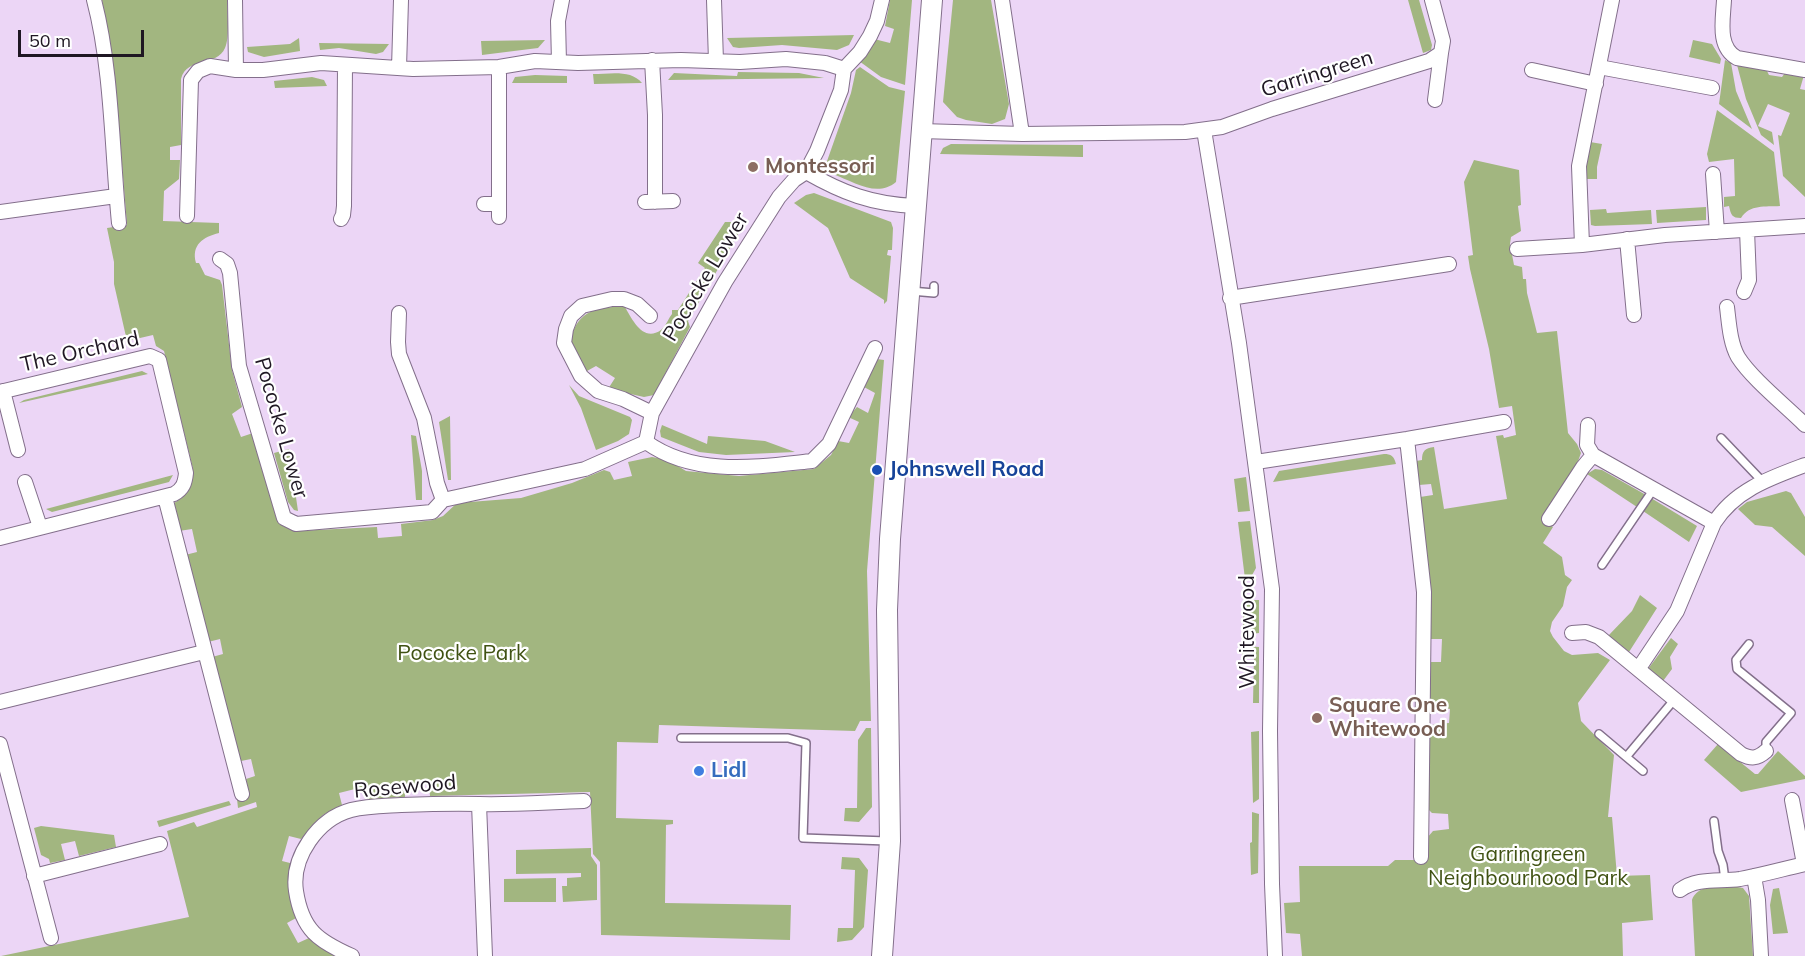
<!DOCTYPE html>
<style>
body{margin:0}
#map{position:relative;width:1805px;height:956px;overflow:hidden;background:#ecd6f6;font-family:Mulish,sans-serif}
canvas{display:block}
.scale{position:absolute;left:18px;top:30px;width:126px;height:27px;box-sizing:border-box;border:3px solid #1f1723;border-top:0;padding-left:8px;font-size:18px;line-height:21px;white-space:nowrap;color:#1f1723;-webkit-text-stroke:4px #fff;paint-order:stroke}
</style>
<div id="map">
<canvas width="1805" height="956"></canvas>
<div class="scale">50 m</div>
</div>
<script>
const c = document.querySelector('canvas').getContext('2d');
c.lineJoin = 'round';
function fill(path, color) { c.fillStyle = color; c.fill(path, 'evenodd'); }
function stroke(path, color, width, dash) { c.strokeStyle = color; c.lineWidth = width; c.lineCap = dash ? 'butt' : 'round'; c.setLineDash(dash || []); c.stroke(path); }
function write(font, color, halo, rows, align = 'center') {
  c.font = font + ' Mulish,sans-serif'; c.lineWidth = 4.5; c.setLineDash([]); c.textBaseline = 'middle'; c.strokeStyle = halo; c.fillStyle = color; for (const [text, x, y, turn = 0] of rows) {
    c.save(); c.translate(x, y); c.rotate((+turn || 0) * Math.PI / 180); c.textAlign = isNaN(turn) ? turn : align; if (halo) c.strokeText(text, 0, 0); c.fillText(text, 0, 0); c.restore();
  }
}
fill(new Path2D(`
 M102,0H227C227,12 230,38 225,48C217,67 187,56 181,79V145L170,147V160H180L179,179L164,191L163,221L219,223V233C203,237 191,245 196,263H199L205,275L220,280L222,285L232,370L242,407L232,414L241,437L253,433L276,516L283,526L296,531L377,527L378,538L402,536L401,524L433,520L443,516L457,503L521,498L572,483L604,470L610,472L614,480L632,476L628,462L652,457L668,460L686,471L739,476L814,469L831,455L838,441L849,443L859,422L848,417L857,407L868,413L875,393L864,387L877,359L884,360L867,571L871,721H860L855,731L659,725L658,743L617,742L616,818L673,820V824L666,825L665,903L791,905L790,940L601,935L600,862L593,854L590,792L430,796L429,784L405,786V797L367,799L363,787L339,793L342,805L323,815L301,839L289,836L282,861L294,864L298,917L287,923L298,943L309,938L336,956H1L189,917L167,831L194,822L197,827L257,807L256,802L238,808L237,799L249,795L246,779L255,776L251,759L241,761L212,657L223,654L220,639L208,642L185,555L197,552L192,529L179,531L172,504C188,496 193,486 193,469L164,351L156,346L153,335L127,341L114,284V262L107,228L127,225L115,80Z
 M890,0H912L905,85L881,77L859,61L874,39L890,43L894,29L885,26Z
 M953,0H991L1009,104L1005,119L992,124L966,120L957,117L943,102Z
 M1408,0H1419L1432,45L1431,50L1423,53Z
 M854,35L849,45L837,50L782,45L739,48L733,47L727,38Z
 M299,38L300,51L264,57L248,52L247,47L290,44Z
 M545,40L538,48L482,55L481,41Z
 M1693,40L1712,44L1721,59L1720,64L1689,57Z
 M319,43L389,44L383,52L376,54L339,48L320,50Z
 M1725,60L1731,63L1736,91L1752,129L1719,104Z
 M1737,65L1766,69L1769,75L1782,77L1785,73L1804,75L1800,89L1805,90V197L1783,176L1778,135L1781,136L1790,113L1768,104L1758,126L1772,132L1774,145L1761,135L1746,99Z
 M860,67L889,87L905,91L896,182C877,198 854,182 833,174L829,170L826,164L851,93L856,70Z
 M738,72L799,73L824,78L668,80L674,73L737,76Z
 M593,74C609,74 631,69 642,83L594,84Z
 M535,75L567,76V83H512L515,77Z
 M312,77L324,80L327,86L275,88L274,81Z
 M1717,110L1774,152L1780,206C1765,207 1750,204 1741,218C1732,218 1731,215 1729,206L1724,207V197L1735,196L1734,159L1709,162L1707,154Z
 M1590,142L1602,144L1597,167V179H1584V168Z
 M951,144L1083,145V157L940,154L943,148Z
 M1474,160L1519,170L1521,205L1518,206L1521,231L1511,237L1510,244L1514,265L1522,267L1523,279H1526L1527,293L1537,333L1557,331L1568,433L1577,444L1581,453L1577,464L1543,519L1553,527L1543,543L1562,557L1565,575L1572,580L1567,587L1563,606L1552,622L1550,631L1553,637L1564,651L1572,655L1598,653L1610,660L1578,703L1581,721L1614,755L1608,817H1612L1617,876L1650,875L1653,920L1622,923L1623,956H1302L1300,934L1286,933L1284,903L1300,902L1299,866H1388L1395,860H1426L1427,838L1433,831L1449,829L1448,814L1432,813L1427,808L1428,733L1434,724L1449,723L1450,709L1433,705L1429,696L1430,662H1441L1442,639H1430L1429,569L1420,497L1433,495L1431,484L1419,485L1416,461L1422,460C1422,451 1425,448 1434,447L1444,509L1507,499L1496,436L1503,435L1504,438L1516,435L1512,406L1499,408L1489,349L1470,269L1468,256L1473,255L1464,182Z
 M814,193L891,222L893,228L892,250H888L887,255L891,256L887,301L884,304V300L850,278L828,228L794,203L806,195Z
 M1706,207V220L1657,223L1656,210Z
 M1606,209L1607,213L1651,210L1652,224L1595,226L1591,225L1590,210Z
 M725,222H745L688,321L690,327L654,395L644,397L608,389L615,378L596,366L587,371C583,367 577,362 575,357C566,336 576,315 598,309C606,307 615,307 622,306L625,307C632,319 643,343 661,330C666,326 668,319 672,314V310H678L705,268L698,263Z
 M142,371L148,374L19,403L24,400Z
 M569,385L579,396L630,417L632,420L629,434L618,441L596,450L581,408Z
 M450,416L451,480H448L439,422Z
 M662,425L707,444L708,436L765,441L795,452L726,455L699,452L661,437L660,431Z
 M411,435L416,436L422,471V500H416Z
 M289,449L298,511L294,510L288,502L274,453Z
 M1384,454C1391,454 1394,456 1396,464L1273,482L1279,471Z
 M1595,469L1602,470L1646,495L1637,507L1587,474Z
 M173,475L169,482L52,512L46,509Z
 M1246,477L1250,511L1238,512L1234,479Z
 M1786,491L1791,493L1805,517V556L1772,527L1755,525L1738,509L1747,502Z
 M1651,498L1697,526L1689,542L1643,511Z
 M1250,521L1256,568L1251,577L1245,579L1238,522Z
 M1640,595L1657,608L1629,652L1608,636L1632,611Z
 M1243,600H1259V633L1243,635Z
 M1671,638L1678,644L1670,657L1672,669L1663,681L1648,669Z
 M1242,646L1259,647V703H1253L1254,656L1242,655Z
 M866,728H871L872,807L859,822L844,821L845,808H857L858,740Z
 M1259,731V799L1253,803L1251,732Z
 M1718,744L1755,774H1758L1778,751L1805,776V779L1741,792L1704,760Z
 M229,801L231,805L159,827L157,821Z
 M1252,812L1259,814L1258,873L1251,875L1250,843L1252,842Z
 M41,826L114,835L116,847L79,856L75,841L61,844L65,860L50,863L49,859L41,855L34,828Z
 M591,848V856L597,865V900L563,902L562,886H567V878L581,877V873L516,874V850Z
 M842,857L859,858L868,870L864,927L852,940L837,942L838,928H853L855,870L841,869Z
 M556,878V902H504V879Z
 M1737,887L1743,888L1749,896L1753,956H1695L1692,900C1698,883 1722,887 1737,887Z
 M1779,888L1788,933L1773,934L1770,905L1773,889Z`), '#a2b680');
const lane = new Path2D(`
 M911,291L934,293V286
 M1721,438L1762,481
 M1602,565L1653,490
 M1749,644L1736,660L1737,669L1791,713L1766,742V751
 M1599,734L1643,771
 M681,738H788L806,743L803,838L887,841
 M1627,756L1674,700
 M1714,821L1718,851L1723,865L1725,880`);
const street = new Path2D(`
 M94,0C112,68 112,152 119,223
 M235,0L236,70
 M714,0L716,61
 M882,0L877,21L870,36L860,52L844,69L841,90L817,151L806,172C843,193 871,204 915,206
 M1002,0L1022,134
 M1724,0C1723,20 1717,47 1737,58L1805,70
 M652,60L655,115V202
 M559,62L558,21L562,0
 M499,67V217
 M1599,67L1712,88
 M399,68L401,0
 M1532,70L1596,84
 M1435,100L1441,53
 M1204,130L1239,343L1272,589L1270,731L1272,884L1275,956
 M921,131L1022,134L1185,132L1222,127L1272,109L1429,61L1441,53L1443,41L1432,0
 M1713,174L1717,232
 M645,202L673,201
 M484,204H499
 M0,212L116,196
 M187,216L191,80L198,71L210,66L236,70H263L321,63L413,69L499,67L535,61L578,63L681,60L740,62L786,59L825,63L844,69
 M341,219L343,215L344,206L345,65
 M1627,239L1634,315
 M1582,245L1579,166L1612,0
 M1517,249L1582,245L1665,235L1805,226
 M220,259L227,264L230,273L239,366L284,518L296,524L432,512L443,500L585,469L646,442L652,413L725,282L779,197L794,180L806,172
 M1744,292L1749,280L1747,230
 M1230,298L1449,264
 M1727,307C1729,323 1730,343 1738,357C1752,379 1786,406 1805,425
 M399,313L398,342L399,354L424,418L437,483L443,500
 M650,316L637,304L624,299H612L582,306L571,316L566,329L564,343L581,376L598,391L623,399L652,413
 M3,391L18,450
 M0,392L150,356L159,360L186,473C185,483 183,489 174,494L0,538
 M1588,425L1587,445L1593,455L1714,523C1735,490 1770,478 1805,465
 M1407,439L1424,592L1421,857
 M646,442C695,477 756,467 812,461L829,444L875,348
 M1256,462L1407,439L1504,422
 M25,482L40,527
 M165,497L242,794
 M1549,519L1583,467L1593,455
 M1572,633L1586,632L1599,637L1741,754C1751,759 1757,759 1766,751
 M1639,668L1677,611L1714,523
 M0,702L204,652
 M0,744L51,938
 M1792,800L1804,864
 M479,804L485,956
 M34,876L160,844
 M1754,876L1758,900L1761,956
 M1680,890C1698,877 1719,882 1740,879C1762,875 1783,869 1805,864
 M352,956C318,941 302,930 296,891C291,857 318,819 351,810C367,806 384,806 401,805C427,804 453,803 479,804C514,805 549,802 584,801`);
const secondary = new Path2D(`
 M882,956L890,841L887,610L890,539L932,0`);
stroke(lane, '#836f8b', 10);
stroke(street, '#836f8b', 16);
stroke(secondary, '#836f8b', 22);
stroke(lane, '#fff', 7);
stroke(street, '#fff', 14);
stroke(secondary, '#fff', 20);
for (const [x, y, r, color] of [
 [753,167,6,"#8d6e63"],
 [877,470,6,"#1a4fb4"],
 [1317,718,6,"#8d6e63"],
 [699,771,6,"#3f7fe0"]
]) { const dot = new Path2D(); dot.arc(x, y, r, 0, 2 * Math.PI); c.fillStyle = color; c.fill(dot); stroke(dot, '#fff', 2); }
write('21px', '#1f1723', '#fff', [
 ["Garringreen",1317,74,-17],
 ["Pococke Lower",706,277,-59],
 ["The Orchard",80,352,-13],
 ["Pococke Lower",281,428,74],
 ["Whitewood",1248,632,-90],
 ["Rosewood",405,787,-5]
]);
write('bold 21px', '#785e54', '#fff', [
 ["Montessori",765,167],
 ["Square One",1329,706],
 ["Whitewood",1329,730]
], 'left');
write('bold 21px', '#164399', '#fff', [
 ["Johnswell Road",889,470]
], 'left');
write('21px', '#405213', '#fff', [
 ["Pococke Park",462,654],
 ["Garringreen",1528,855],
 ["Neighbourhood Park",1528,879]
]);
write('bold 21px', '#366cbe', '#fff', [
 ["Lidl",711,771]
], 'left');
</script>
